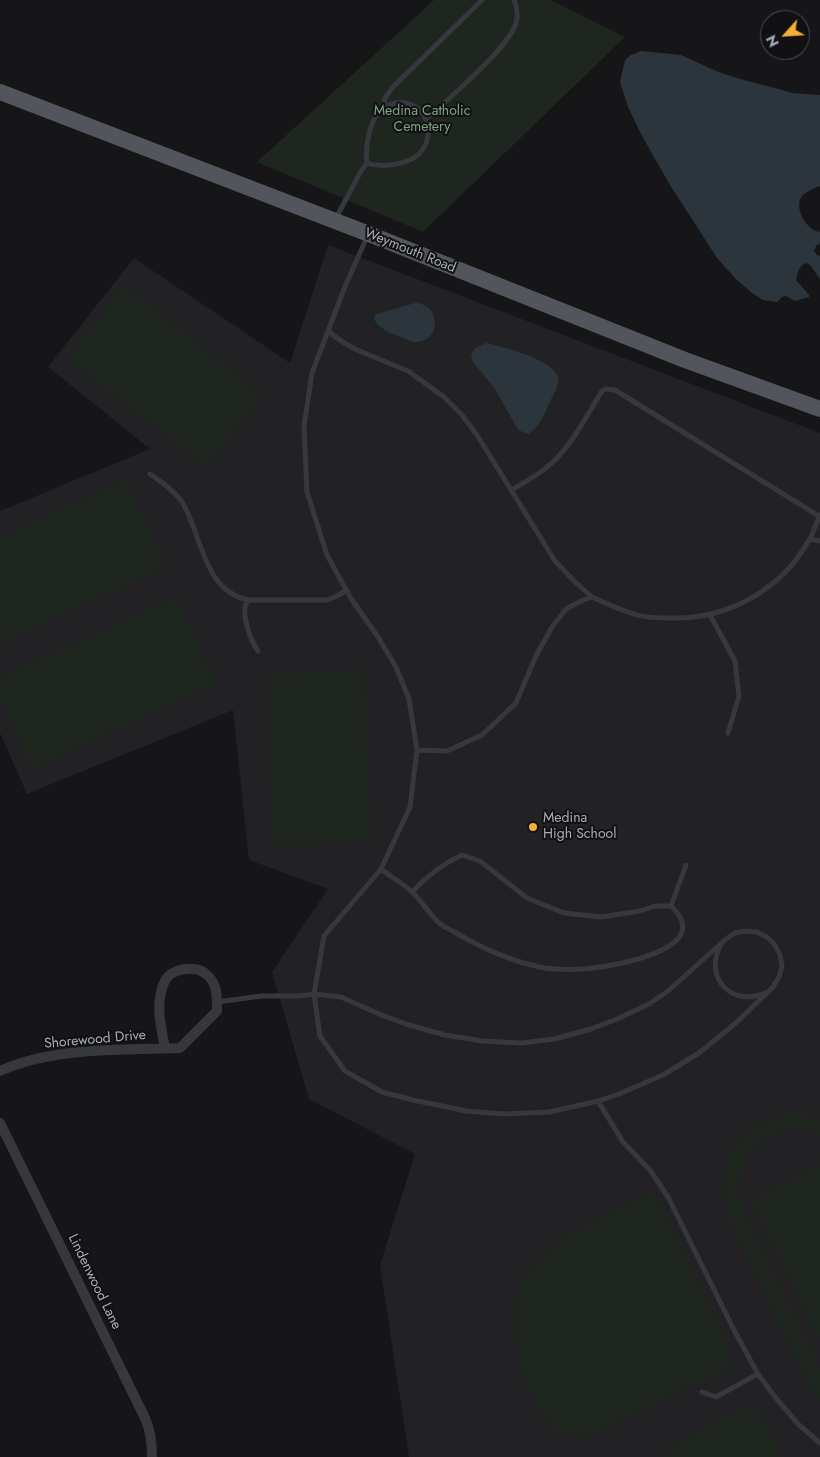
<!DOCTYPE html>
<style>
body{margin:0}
#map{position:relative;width:820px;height:1457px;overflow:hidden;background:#161618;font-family:Jost,sans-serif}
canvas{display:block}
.north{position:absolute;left:760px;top:10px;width:50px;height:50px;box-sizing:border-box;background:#111113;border:1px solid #4d4f55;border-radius:50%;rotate:244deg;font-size:14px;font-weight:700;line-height:20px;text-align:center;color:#a8adb8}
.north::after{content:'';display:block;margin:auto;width:18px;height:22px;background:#f2b134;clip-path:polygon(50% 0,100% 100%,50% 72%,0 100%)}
</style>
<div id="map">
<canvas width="820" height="1457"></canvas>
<div class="north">N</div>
</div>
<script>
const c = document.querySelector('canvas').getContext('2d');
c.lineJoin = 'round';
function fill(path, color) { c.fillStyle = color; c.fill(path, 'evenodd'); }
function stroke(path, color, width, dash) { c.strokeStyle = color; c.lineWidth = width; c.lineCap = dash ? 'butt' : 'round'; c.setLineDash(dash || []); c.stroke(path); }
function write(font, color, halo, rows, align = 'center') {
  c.font = font + ' Jost,sans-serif'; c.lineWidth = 4; c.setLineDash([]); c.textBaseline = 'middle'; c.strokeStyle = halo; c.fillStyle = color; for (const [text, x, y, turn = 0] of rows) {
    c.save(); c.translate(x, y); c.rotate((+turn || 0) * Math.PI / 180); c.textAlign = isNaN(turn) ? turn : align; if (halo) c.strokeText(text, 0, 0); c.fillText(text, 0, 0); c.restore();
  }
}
fill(new Path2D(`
 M328,245L820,433V1457H409L380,1265L415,1154L309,1099L272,972L328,889L249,860L233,710L27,794L0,733V511L150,449L48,367L134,258L290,363Z`), '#222225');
fill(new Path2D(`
 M434,0H551L625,37L423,232L257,162Z
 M125,286L262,395L206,466L68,358Z
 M126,480L166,567L0,643V538Z
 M176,597L216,684L32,768L0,698V678Z
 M364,671L370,842L274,845L267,675Z
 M798,1114L820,1118V1135C768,1113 724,1165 744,1214L820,1368V1399L812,1386L730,1221C709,1167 740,1118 798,1114Z
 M820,1166V1338L752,1200Z
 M653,1192L732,1354L727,1368L587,1437L562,1434L558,1432L545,1417L525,1379L516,1343L515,1298L520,1282L532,1267L551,1249L571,1235L594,1222Z
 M748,1407L761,1412L783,1457H662L698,1432Z`), '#1e261f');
fill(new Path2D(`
 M641,51L681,55L716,71L740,79L793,93L820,95V186C814,188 806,192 802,196C793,208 807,231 820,232V243L816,246L814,251L817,255L820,256V279L810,265L806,263C798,266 798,273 796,280L809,295V297L795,301L786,296L782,297L777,302L763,300L752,293L736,279L717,258L670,185L642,136L628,107L620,82L625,60L631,55Z
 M415,303C442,304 441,342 416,342C411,342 406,339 401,337C391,334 381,329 375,321L374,317L377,314Z
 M486,343C502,347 553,359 558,377C560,386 551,398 548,406C544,415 537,430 528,434L518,430L495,389L473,362L471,355L474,349Z`), '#2c353c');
stroke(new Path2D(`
 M383,109L385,98L393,87L482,0
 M426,118L436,111C454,93 510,46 516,23C518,16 517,7 514,0
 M336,218L361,171L367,163C365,149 369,123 379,112C400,92 431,106 428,135C427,145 421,154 412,159C399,165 380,168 367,163
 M328,331L341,341L357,350L408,371L444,397L462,415L477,435L555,561L574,581L592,597L583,600L566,609L552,627L536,656L516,703L482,735L447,751L417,750
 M150,474C161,482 174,490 182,502C202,534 203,592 249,600H327L335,597L347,590
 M511,490C526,482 541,473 553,462C573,443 587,415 602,391L606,389L615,390L819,516
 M810,539L820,541
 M592,597C605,603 618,609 631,613C644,618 659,618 673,618C729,619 782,589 809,540C814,532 816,523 820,515
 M249,600C238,609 251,641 258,651
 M710,615L735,661L739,696L728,733
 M381,869C391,877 403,883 412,892C422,901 429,914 439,923C444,927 451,930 456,933C482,948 510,961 540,967C551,970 582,970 593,968C619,965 716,948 671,906H655L640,911L601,917L564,913L527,898L480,861L462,855C442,864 427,876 412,892
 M671,906L686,865
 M720,946C704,979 732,1007 765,993
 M217,1002L261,996H299L314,994L341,997L379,1014L409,1025L445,1035L482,1041L522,1043L554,1039L591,1029L617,1019L649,1004L668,991L726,939L735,933L746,931L757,932L767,937L775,945L780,955L782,966L779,977L773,987L737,1022L699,1053L663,1075L619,1094L598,1101L549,1112L504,1114L466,1111L413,1100L382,1092L345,1071L320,1036L314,994L324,936L381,869L410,807L417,750L409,699L396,667L378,637L350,597L327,555L307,492L304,426L312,373L346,284L367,237
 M598,1101L623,1142L650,1170L668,1197L735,1332L758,1374L775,1397L799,1425L820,1443
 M702,1392L716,1397L758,1374`), '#37383d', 5);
stroke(new Path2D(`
 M0,1071C52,1047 123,1050 180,1048L217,1011C217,998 218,984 207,975C196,964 169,968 164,983C155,1004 161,1027 165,1048
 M0,1123L145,1418C151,1431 152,1443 152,1457`), '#37383d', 10);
stroke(new Path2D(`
 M0,92L369,234L685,360L820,409`), '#53555c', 16);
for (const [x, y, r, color] of [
 [533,827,5,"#f2b134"]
]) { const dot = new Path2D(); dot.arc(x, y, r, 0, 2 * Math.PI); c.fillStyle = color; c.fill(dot); stroke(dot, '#111113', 2); }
write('14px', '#7fa381', '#111113', [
 ["Medina Catholic",422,112],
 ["Cemetery",422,128]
]);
write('14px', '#a8adb8', '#111113', [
 ["Weymouth Road",410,251,22],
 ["Shorewood Drive",95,1040,-5],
 ["Lindenwood Lane",94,1282,64]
]);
write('14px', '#a8adb8', '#111113', [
 ["Medina",543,819],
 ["High School",543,835]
], 'left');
</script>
